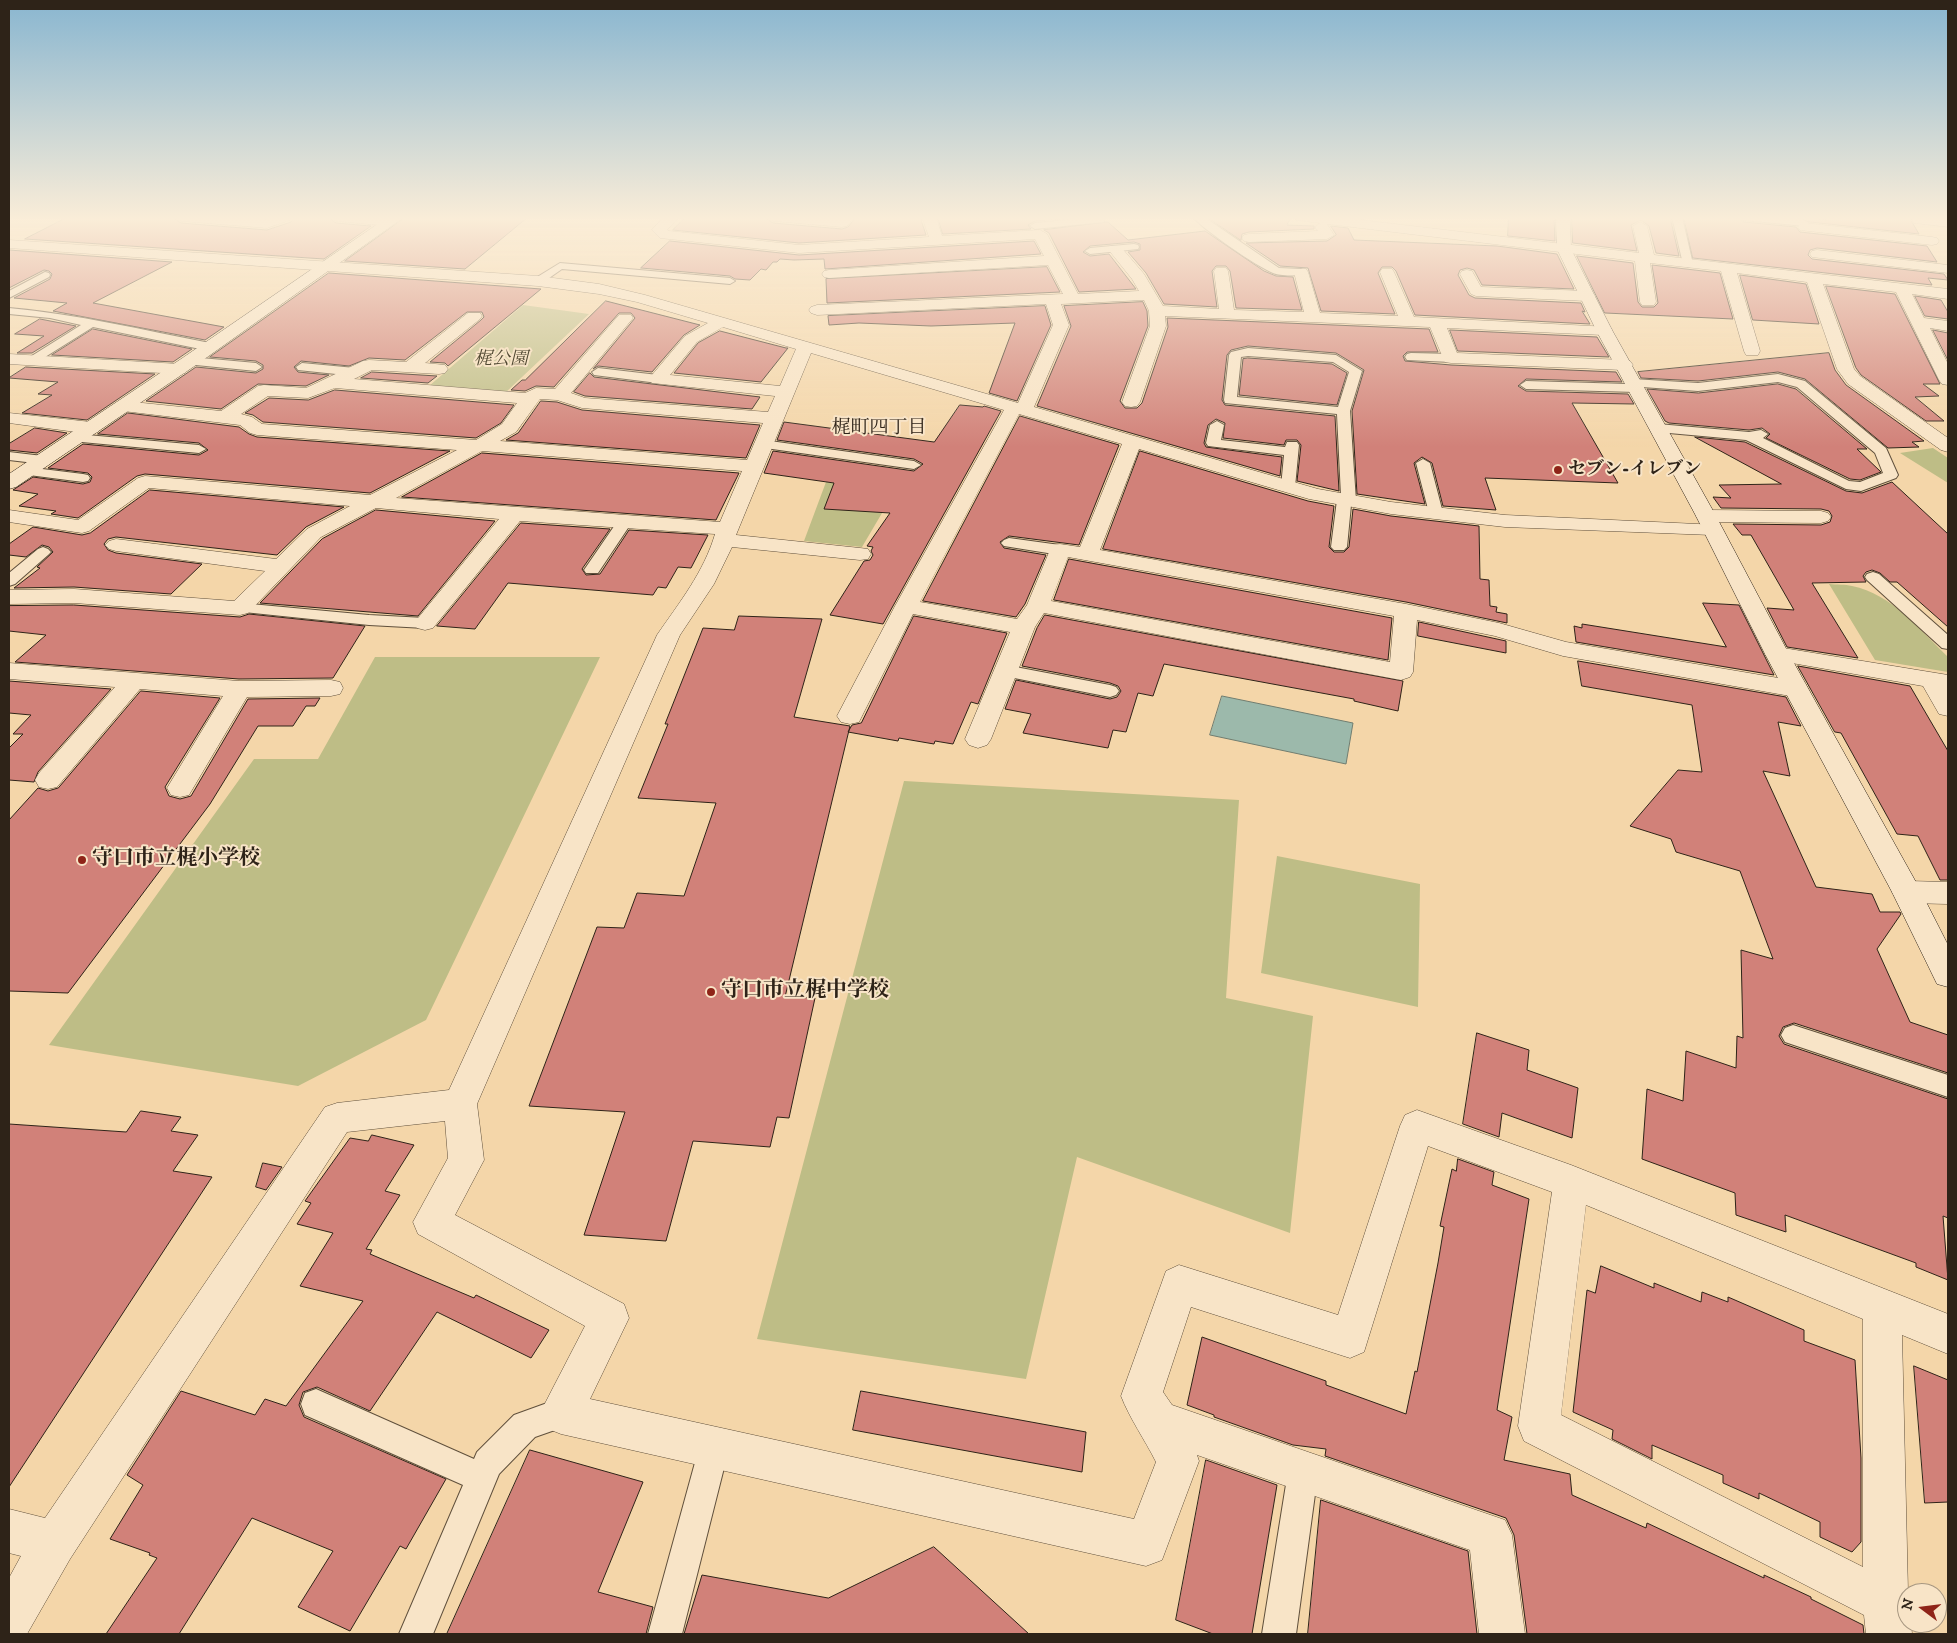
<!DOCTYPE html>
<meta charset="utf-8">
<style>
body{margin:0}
#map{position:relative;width:1957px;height:1643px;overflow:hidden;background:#f4d6a9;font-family:"IM FELL DW Pica",serif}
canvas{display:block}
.frame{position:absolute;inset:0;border:10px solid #2e2318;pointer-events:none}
.north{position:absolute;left:1897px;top:1583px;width:50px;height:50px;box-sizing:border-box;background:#f8e4c7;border:1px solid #a79781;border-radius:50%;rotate:285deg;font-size:14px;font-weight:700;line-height:20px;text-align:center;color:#2e2318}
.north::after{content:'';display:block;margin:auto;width:18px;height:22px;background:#8f2418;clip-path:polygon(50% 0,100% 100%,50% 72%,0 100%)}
</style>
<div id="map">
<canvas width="1957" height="1643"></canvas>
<div class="frame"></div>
<div class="north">N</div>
</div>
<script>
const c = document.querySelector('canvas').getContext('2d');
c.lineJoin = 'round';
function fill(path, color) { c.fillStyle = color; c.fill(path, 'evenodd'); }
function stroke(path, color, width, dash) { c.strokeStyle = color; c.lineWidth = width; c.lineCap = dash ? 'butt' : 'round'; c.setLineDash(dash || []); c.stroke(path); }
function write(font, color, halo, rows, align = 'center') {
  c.font = font + ' "IM FELL DW Pica","Noto Serif JP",serif'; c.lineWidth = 4; c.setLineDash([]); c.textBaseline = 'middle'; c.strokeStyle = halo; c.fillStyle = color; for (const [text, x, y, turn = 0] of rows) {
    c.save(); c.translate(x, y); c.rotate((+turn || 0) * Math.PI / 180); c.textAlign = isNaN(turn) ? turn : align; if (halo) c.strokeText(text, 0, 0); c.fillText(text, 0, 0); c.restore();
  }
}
fill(new Path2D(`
 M523,305L589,314L505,393L429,386Z
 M1933,448L1948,458V483L1900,453Z
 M826,482L895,491L862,547L804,541Z
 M1829,584C1837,585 1845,584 1852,586C1892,594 1920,630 1948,657V672L1875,660Z
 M375,657H600L426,1020L298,1086L49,1045L254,759H318Z
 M904,781L1239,800L1226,998L1313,1016L1290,1233L1077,1157L1026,1379L757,1339Z
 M1277,856L1420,884L1418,1007L1261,973Z`), '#bebd86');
const water = new Path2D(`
 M1222,696L1353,723L1346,764L1210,735Z`);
fill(water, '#9cb9ab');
stroke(water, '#707d70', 1);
const building = new Path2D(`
 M68,217H172L181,223L267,230L291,222L294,217H327L336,223L371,226L324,259L25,239Z
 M406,217H528L465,269L345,261Z
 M686,217H764L773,223L842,229L848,227L856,217H920L926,235L799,243L673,230Z
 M938,217H1081L1035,221L1028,225L1031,229L943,234Z
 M1207,217H1291L1287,225L1314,226V229L1249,232L1242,234L1241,240Z
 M1509,217H1554L1555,241L1508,236Z
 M1572,217H1670L1679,256L1656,253L1649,226L1641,220L1631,225L1637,251L1573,243Z
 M1684,217H1737L1744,222L1796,227L1800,232L1927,246L1937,262L1817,248L1810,250L1808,255L1812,259L1944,274L1948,280L1928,278L1932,285L1693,258Z
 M1797,217L1826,220L1825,217L1843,219L1842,217H1909L1919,234L1810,222Z
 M1106,222H1108L1128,240L1205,231L1264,271L1276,276L1293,277L1302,310L1236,308L1230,271L1226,266H1216L1212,271L1217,307L1164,304L1146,273L1128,252L1140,250V244L1134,242L1090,246L1083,252L1090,256L1109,254L1136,289L1079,292L1049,233L1044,230Z
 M1331,226L1348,228L1354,240L1497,246L1557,254L1574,289L1482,285L1474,270L1467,268L1460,270L1458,275L1469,295L1475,298L1581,303L1585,312L1582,311L1590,324L1415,315L1396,271L1392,267H1382L1378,273L1395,314L1321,311L1308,268L1280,266L1246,243L1327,241L1336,235Z
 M670,241L799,255L1034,241L1041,254L825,269L824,259L794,260L780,259L777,262H773L766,270L761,269L750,280L735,279L730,276L641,268Z
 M9,250L172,262L93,303L224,327L205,340L53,311L67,303L14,298L50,279L52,274L49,271L44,270L9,288Z
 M1577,256L1633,263L1638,302L1642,307H1654L1658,303L1652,265L1720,273L1733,319L1605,313Z
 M1047,267L1060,292L827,303L826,279Z
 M329,273L541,289L448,366L445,363L430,362L481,320L484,317L482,312H467L405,360L369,358L349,366L301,361L294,367L298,372L329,375L306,386L258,384L221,409L146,401L196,367L256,373L263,369V365L256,361L210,357Z
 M1740,275L1806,284L1819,324L1753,320Z
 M1826,286L1895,294L1940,384H1923L1939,396L1915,397L1944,421H1926L1861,375L1856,368Z
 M1915,296L1941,300L1948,312V319L1925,316Z
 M606,301L700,325L684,335L652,372L598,366L593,369L635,318L631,313H619L554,387L536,386L525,391L511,390L522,380H525Z
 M1143,302L1147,311L1148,326L1120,401L1125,408H1137L1142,403L1168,327L1167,318L1429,329L1438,352H1407L1403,356L1405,361L1451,365L1616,372L1622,382L1526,379L1518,386L1526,391L1628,394L1634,404L1572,403L1618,483L1485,478L1496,510L1443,506L1432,463L1422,457L1414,463L1425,504L1357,494L1352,411L1364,370L1336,353L1248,346L1231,350L1227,355L1222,400L1225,405L1335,416L1339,491L1297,481L1301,445L1297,440H1286L1284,445L1223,438L1225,423L1216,419L1208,425L1204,443L1206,447L1282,457L1280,476L1037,406L1071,326L1064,306Z
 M1045,306L1051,325L1017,401L989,393L1015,323L931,326L859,323L829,325L828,316Z
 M40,319L76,326L32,353H17L44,336L15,334Z
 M93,329L192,349L173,362L52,355Z
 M1450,330L1597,337L1609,357L1458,351Z
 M1933,330L1948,333V360Z
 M720,331L786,348H788L761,382L674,373L698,343Z
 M1829,353L1835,370L1846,385L1924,441L1912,442L1919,447L1888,448L1805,379L1778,372L1698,381L1641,378L1638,372Z
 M1248,358L1332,364L1347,373L1337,405L1239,395L1243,359Z
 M26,367L155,374L87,420L22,413L52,395L38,394L58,382L9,378Z
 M372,372L437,376L428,383L361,378Z
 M590,373L594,377L760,397L752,409L585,396L574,392Z
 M1778,384L1796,389L1867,449H1857L1881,472L1860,480L1850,479L1766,438L1770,434L1762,428L1749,430L1669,423L1665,421L1647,389L1698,393Z
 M335,390L514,405L501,423L476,438L263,422L253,415L245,413L269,398L308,400Z
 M541,401L557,402L582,410L760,425L746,458L506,440L518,433Z
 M960,405L983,407L984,406L1001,411L883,624L830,615L864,561L870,560L873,555L871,551L873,547L867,546L890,513L824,509L834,483L764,473L773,451L914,471L923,464L914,459L777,440L784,422L934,442Z
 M128,413L239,427L249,434L257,437L450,451L370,493L145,474L137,476L78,518L51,514L56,511L19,506L38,494L13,490L33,477L83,484L90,482L92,477L88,473L48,468L83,444L199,455L208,450L199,443L98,434Z
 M1020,416L1119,445L1079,545L1009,536L1000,542L1004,548L1046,555L1025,604L1016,617L923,601Z
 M35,428L67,433L37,453L9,450V444Z
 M1695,437L1745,442L1846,491L1862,493L1892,482L1948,534V627L1897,582H1890L1880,573L1872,570L1866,572L1863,576L1866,582L1812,583L1858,658L1787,647L1767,608L1794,610L1751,535H1742L1733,524L1821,525L1830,522L1832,516L1829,511L1821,509L1721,508L1713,497L1731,498L1719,485L1781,484Z
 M1140,451L1308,501L1334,506L1329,547L1334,552H1344L1349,547L1353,509L1391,516L1479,526L1480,579L1489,580L1490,606L1497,607L1496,612L1507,614V623L1406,602L1103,549Z
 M482,453L739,473L716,520L402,497Z
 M150,490L344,507L306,527L277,555L116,537L108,539L104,544L108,550L116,553L202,564L171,594L74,587L14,588L40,568L37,567L53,552L49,547L42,545L26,557L9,555V544L33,527L82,535L90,533Z
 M376,510L495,521L418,616L260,603L322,539Z
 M521,523L610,529L582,569L586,575L600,574L629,530L708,535L691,568L678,567L666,588L658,587L653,595L508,583L475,629L437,626Z
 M1069,559L1392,618L1388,660L1054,600Z
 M1703,603L1739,605L1774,675L1576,642L1574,626L1582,628V624L1726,647Z
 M74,605L240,617L249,614L365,626L333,678L239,679L15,662L46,635L9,631V606Z
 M1045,615L1403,681L1398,711L1354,701V699L1164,664L1153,696L1138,693L1126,732L1113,730L1108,748L1023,733L1031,714L1005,709L1016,680L1110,699L1117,697L1121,691L1118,686L1110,683L1022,666L1037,628Z
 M739,616L822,619L794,717L850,726L785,997L815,998L789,1118L777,1117L770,1147L693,1141L666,1241L584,1235L625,1112L529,1106L597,927L624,928L637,893L684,896L716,803L638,798L668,724H665L703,628L734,630Z
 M914,616L1007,633L978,704L971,702L953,744L935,741L934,744L899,738L898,741L848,732L852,725L861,723Z
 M1419,622L1506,641V653L1418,636Z
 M1578,661L1786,697L1801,726L1778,722L1790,776L1763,771L1816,887L1872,894L1880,912H1900L1901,914L1877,949L1910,1022L1948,1035V1073L1794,1023L1783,1027L1779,1036L1784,1044L1948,1099V1218L1943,1216L1948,1280L1916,1267V1263L1785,1215L1786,1232L1736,1215L1735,1193L1642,1159L1647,1089L1683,1101L1686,1051L1736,1068L1737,1036L1743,1038L1741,950L1773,959L1740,871L1676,852L1671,839L1630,826L1678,770L1702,772L1692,705L1582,686Z
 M1798,666L1910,686L1948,751V880H1940L1918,836L1897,834L1841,733L1835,732Z
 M9,681L111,689L38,772L34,782L9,780V748L23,734H13L31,715L9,713Z
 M141,691L220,698L165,787L169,796L180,799L191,796L248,699L320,698L315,706H306L293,726H258L210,804L68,993L9,991V820L38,788L48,791L58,788Z
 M1477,1033L1529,1050L1527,1070L1578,1088L1572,1138L1502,1113L1499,1137L1463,1124Z
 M141,1111L181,1117L171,1131L198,1135L173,1171L212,1177L9,1487V1124L126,1132Z
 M372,1135L414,1145L385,1191L400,1195L366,1249L372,1250L370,1254L474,1298L476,1295L549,1330L531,1358L437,1312L370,1411L317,1387L303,1392L299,1405L304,1417L446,1479L406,1549L400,1546L350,1631L298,1607L333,1551L252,1518L179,1634H106L157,1558L149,1555L150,1553L110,1539L143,1485L127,1475L181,1391L255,1415L265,1399L286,1406L363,1301L300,1286L333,1233L297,1224L311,1203L305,1201L350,1138L368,1141Z
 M1458,1159L1494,1172L1492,1185L1529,1199L1497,1410L1512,1417L1504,1460L1570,1474L1572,1495L1646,1528L1647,1523L1764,1578V1575L1811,1597V1599L1863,1625L1864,1634H1527L1514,1535L1506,1518L1325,1456L1326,1449L1293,1445L1214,1417V1415L1187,1405L1202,1337L1326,1381V1385L1406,1414L1415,1371L1417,1372L1438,1263L1444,1227L1440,1226L1452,1169L1456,1171Z
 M263,1163L282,1167L266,1190L256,1187Z
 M1601,1266L1654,1288V1283L1701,1302L1702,1292L1728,1302V1297L1804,1330V1341L1855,1360L1861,1458V1542L1852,1552L1820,1537V1522L1759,1493V1499L1723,1483V1475L1652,1445V1459L1612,1439L1613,1430L1573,1412L1587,1290L1595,1293Z
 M1914,1366L1948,1380V1502L1925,1503Z
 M861,1391L1086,1432L1082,1472L853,1430Z
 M530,1450L643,1482L598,1592L653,1607L646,1634H447Z
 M1206,1460L1277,1485L1252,1634H1213L1176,1620Z
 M1321,1500L1468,1551L1477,1634H1308Z
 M934,1547L1029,1634H684L702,1575L828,1598Z`);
fill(building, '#d18179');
stroke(building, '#2e2318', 1);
const lane = new Path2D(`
 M1100,217L1104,218V222L1035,229L1030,226L1035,223Z
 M1193,217H1204L1279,268L1301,269L1306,272C1301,277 1280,276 1273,273C1256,266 1204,230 1193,217Z
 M1672,217H1682L1693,264L1692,266L1688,267L1683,264Z
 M1739,217C1752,217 1800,215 1809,223L1804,226L1744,220Z
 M1134,244L1138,245L1139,247L1138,249L1090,254L1085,251L1090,248Z
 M560,263L730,278L735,281L730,284L562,269L542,283H534L533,281L534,279Z
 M45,272L49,273L50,275L49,277L9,298V291Z
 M9,308C77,314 143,330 210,343L216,347L210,351L93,327L34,364L30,363L28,360L30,357L81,325L50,318L9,314Z
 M1248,348L1336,355L1362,371L1350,411L1356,501L1351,505L1347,547L1344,550H1334L1331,547L1337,500L1341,496L1337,414L1225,403L1224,400L1229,355L1231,352ZM1248,356L1333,362L1349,372L1338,407L1237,397L1241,357Z
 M1411,353L1451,354L1457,358L1451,362L1407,360L1405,357L1407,354Z
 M190,357L256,363L262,367L256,371L186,364L184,361L186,358Z
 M302,363L355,368L361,372L355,376L298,370L296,367Z
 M598,368L658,375L664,379L658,383L594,375L592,372Z
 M1778,374L1805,381L1886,448L1898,475L1896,478L1861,491L1846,489L1746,440L1658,432L1651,428L1658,424L1749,432L1761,430L1768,434L1763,438L1849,481L1860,482L1883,473L1875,453L1797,387L1778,382L1698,391L1642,387L1641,391L1636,392L1526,389L1520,385L1526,381L1627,384L1629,380L1633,379L1698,383Z
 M1217,421L1224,425L1221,440L1285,447L1287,442H1297L1299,445L1295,487L1293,490H1283L1281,487L1284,455L1208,446L1206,443L1210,425Z
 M76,434L199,445L206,449L199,453L71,441L69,438L71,435Z
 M763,440L914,461L921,465L914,469L758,447L756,444L758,441Z
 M9,452L43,456L50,460L43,464L9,460Z
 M1423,459L1430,463L1443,513L1441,516H1431L1429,513L1416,463Z
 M26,467L83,474L88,475L90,478L88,481L83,482L21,474L19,471L21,468Z
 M624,517L629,519L632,522L598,573H586L584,570L619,519Z
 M1009,538L1060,545L1065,547L1068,550L1065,553L1060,555L1004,546L1001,543L1004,540Z
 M43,547L48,549L51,552L48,555L15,584L9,586V573L38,549Z
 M1873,572L1879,574L1948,635V649L1942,648L1867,580L1865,577L1867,574Z
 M240,603L369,615L425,618L431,619L433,623L431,627L425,628L369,625L234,611L232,608L234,605Z
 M1005,665L1110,685L1116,687L1119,691L1116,695L1110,697L999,675L996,671L999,667Z
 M1793,1025L1948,1075V1097L1785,1042L1781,1035L1785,1028Z
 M316,1389L474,1459L477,1452L514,1415L561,1398L572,1402L576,1413L572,1424L535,1437L499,1474L433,1634H399L463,1485L305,1415L301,1404L305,1393Z
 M714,1433L725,1437L729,1448L682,1634H648L699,1448L703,1437Z
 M1303,1457L1314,1461L1318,1472L1296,1634H1262L1288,1472L1292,1461Z`);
const street = new Path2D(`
 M174,217H230L266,220L273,217H292L290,220L267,228L181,221Z
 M329,217H378L394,219L396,222L389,226L336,221Z
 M664,217H679L667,230L669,231L799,245L929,237L922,217H936L942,236L1040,230L1047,234L1078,294L1139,291L1132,279L1108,249L1110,246H1120L1144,274L1163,306L1219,309L1214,271L1216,268H1226L1228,271L1234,310L1304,312L1294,272L1296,269H1306L1308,272L1320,313L1398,316L1380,272L1382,269H1392L1394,272L1414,317L1610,327L1612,330L1610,333L1604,335L1447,328L1457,353L1624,360L1630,361L1633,365L1630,369L1624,370L1451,363L1445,362L1443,358L1430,327L1165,316L1166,326L1140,402L1137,406L1131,407L1125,406L1122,402L1150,326L1149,311L1144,300L1061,304L1069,325L1034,407L1318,489L1391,502L1505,515L1719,525L1722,529L1719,533L1712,535L1505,527L1391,514L1309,499L1139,449L1100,550L1406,604L1499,623L1566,642L1796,681L1805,683L1808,689L1805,695L1796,697L1563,656L1495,636L1417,620L1413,672L1410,677L1401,680L1044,613L1035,627L991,739L987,745L978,748L969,745L965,739L1010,632L913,614L859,722L850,724L841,722L837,716L895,606L1004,410L811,353L736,535L860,548L868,549L871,554L868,559L860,560L732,547L714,584L680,635L477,1104L484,1160L455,1215L624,1304L629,1318L590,1399L1134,1519L1156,1462C1145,1440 1130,1419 1121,1396L1166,1271L1179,1265L1338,1315L1400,1126L1405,1115L1417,1110L1571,1165L1948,1314V1354L1902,1335L1908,1593L1907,1623H1911L1912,1634H1866L1864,1615L1524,1441L1518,1426L1552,1192L1428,1146L1364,1352L1350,1358L1191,1307L1163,1392L1172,1405L1505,1520L1512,1535L1525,1634H1479L1470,1550L1197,1455L1199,1461L1162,1560L1146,1566L561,1434L546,1428L540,1413L585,1326L418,1234L413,1222L448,1158L445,1121L347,1132L70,1559L27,1634H9V1578L21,1556L9,1553V1509L45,1518L325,1107L337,1103L449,1090L657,635C679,603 704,572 715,534L520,521L433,628L425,630L417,628L414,623L499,519L376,508L321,537L248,613L240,615L74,603L9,604V590L74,589L234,601L265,571L116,551L109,549L105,545L109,541L116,539L276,559L307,529L350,506L149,488L89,531L82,533L9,522V510L78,520L138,478L145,476L370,495L457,450L257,435L250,433L240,425L123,411L117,410L114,406L117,402L123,401L221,411L258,386L264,385L306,388L363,361L369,360L406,362L468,313H480L482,316L480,319L425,363L445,365L448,369L445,373L439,374L372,370L354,379L525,393L536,388L555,389L619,315H631L633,318L571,393L585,398L768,412L775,396L652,383L649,379L652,375L685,336L708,323L637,302L599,294L538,286L9,248V240L538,276L599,284L645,295L1018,403L1053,325L1046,304L817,315L811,313L809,310L811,307L817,305L1063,294L1048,265L829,278L824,277L822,274L824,271L829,270L1044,256L1035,239L799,253L660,238L652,230ZM723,327L796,349L780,386L670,375L697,342ZM335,388L517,403L502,424L476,440L262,424L252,417L241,414L268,396L308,398ZM540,399L557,400L582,408L763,423L747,460L500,441L516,432ZM1019,414L1122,444L1080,547L1060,544L1052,545L1027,605L1017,619L920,602ZM482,451L742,471L720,522L396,498ZM1068,557L1394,616L1390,662L1051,601ZM1586,1205L1863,1319V1567L1561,1415Z
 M766,217L838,219L840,217H854L847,226L842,227L773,221Z
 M1295,217H1336L1639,253L1633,226L1640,222L1647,226L1654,255L1948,289V299L1912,294L1924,318L1948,321V331L1930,328L1948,364V385L1942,384L1939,380L1896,292L1823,284L1854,369L1860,376L1948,438V452L1941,450L1848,384L1837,369L1807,282L1737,273L1760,351L1758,355H1746L1744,351L1721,271L1650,263L1656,302L1654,305H1642L1640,302L1635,261L1327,224L1334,235L1327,239L1249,242L1244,241L1242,238L1244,235L1249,234L1318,231L1315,227L1320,223L1297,220Z
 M1915,217L1948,219V227L1914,223L1912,220Z
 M1805,223L1932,237L1937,238L1939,241L1937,244L1932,245L1800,230L1798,227L1800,224Z
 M1817,250L1948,265V273L1812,257L1810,254L1812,251Z
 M1467,270L1472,271L1481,287L1587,291L1592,293L1595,296L1592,299L1587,301L1476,296L1471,294L1460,274L1462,271Z
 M9,354L179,364L185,365L188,369L185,373L179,374L9,364Z
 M9,413L91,422L98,424L100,428L98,432L91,434L9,423Z
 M1706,510L1821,511L1828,513L1831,517L1828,521L1821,523L1706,522L1699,520L1696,516L1699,512Z
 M1777,647L1948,675V716L1939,714L1923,686L1769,659L1765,654L1769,649Z
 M9,663L239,681L331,680L340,682L343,688L340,694L331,696L247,697L189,795L180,797L171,795L167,788L223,696L140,689L57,787L48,789L39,787L35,780L39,773L115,687L9,679Z
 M1907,881L1948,882V904L1907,903L1897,900L1892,892L1897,884Z`);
const secondary = new Path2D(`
 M388,217H404L196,365L16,487L9,489V474L184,357Z
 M1556,217H1570L1571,249L1612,330L1716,516L1789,654L1917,884L1948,945V987L1937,984L1892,892L1765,654L1696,516L1596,330L1557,249Z`);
stroke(lane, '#60503c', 2);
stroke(street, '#60503c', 1);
stroke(secondary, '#2e2318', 1);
fill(lane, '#f8e4c7');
fill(street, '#f8e4c7');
fill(secondary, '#f8e4c7');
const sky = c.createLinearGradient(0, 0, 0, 447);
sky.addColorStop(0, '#89b6d0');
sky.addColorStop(0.49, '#faedd8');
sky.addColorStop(1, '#faedd800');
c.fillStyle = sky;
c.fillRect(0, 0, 1957, 447);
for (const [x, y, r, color] of [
 [1558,470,5,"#8f2418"],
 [82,860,5,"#8f2418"],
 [711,992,5,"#8f2418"]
]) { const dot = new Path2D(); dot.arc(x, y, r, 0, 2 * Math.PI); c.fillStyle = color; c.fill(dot); stroke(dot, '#f8e4c7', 2); }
write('italic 18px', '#524a34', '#f8e4c7', [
 ["梶公園",501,360]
]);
write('bold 18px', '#2e2318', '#f8e4c7', [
 ["セブン-イレブン",1568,470]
], 'left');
write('19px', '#2e2318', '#f8e4c7', [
 ["梶町四丁目",879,429]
]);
write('bold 21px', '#2e2318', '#f8e4c7', [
 ["守口市立梶小学校",92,860],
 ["守口市立梶中学校",721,992]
], 'left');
</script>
